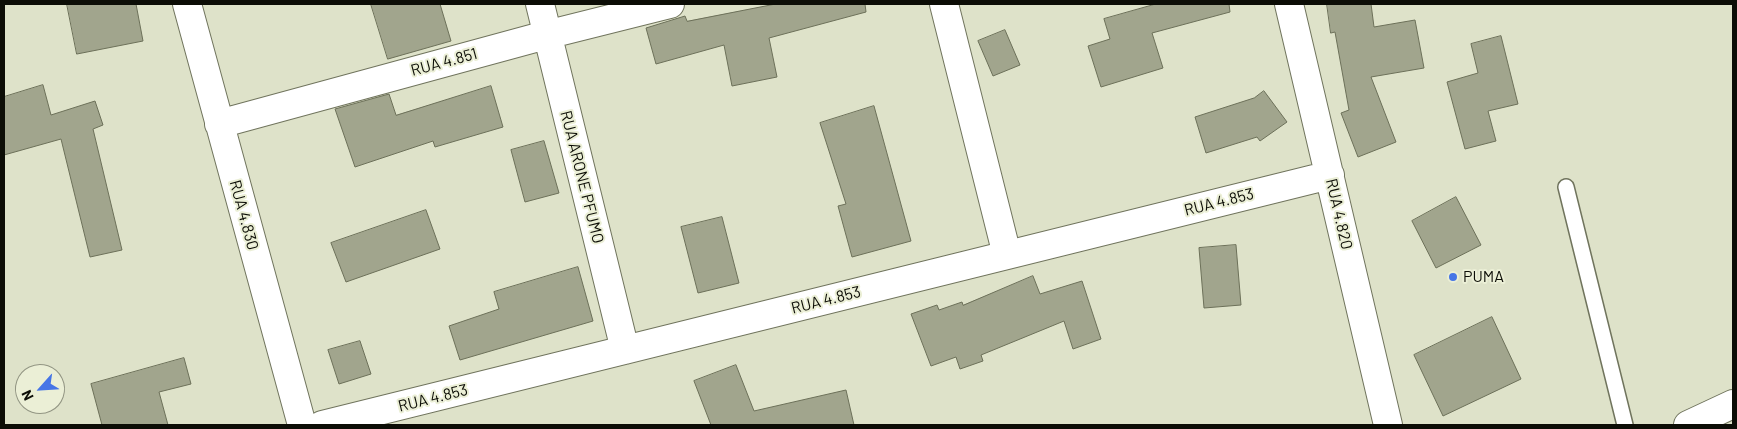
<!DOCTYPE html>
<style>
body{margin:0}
#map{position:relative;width:1737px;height:429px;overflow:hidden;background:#dee2c9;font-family:Barlow,sans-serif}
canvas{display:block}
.frame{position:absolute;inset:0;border:5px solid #0c0d06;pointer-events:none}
.north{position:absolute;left:15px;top:364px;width:50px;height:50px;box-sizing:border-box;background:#ebefd6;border:1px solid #929583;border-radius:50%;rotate:244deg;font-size:14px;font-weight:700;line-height:20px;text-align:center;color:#0c0d06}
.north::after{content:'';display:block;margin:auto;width:18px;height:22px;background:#4675e6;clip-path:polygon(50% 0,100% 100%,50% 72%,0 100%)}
</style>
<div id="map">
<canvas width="1737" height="429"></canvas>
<div class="frame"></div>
<div class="north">N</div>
</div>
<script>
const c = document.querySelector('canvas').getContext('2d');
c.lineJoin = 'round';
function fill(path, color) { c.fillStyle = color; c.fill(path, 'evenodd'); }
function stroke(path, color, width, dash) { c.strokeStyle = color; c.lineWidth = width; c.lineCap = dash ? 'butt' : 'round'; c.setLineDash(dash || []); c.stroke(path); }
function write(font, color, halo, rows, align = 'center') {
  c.font = font + ' Barlow,sans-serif'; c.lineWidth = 4; c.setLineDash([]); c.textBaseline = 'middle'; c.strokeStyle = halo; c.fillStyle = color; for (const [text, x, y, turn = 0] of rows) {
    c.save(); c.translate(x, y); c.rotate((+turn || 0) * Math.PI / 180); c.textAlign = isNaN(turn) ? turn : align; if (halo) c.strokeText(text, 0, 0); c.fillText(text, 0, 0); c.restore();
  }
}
const building = new Path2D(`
 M67,4H136L143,41L77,54Z
 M371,4H440L451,41L388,59Z
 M776,4H865L866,12L769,38L777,77L732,86L724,45L656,64L646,28L685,16L687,21Z
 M1156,4H1229L1230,12L1152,33L1163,68L1101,87L1088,46L1110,39L1104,19Z
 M1327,4H1371L1374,27L1415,20L1424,68L1371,77L1396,142L1358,157L1341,113L1349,110L1335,32L1331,33Z
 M1005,30L1020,65L993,76L978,41Z
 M1501,36L1518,104L1488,111L1496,141L1465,149L1447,82L1478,73L1471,44Z
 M43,85L51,115L95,101L103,125L93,129L122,250L90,257L61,139L4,155V97Z
 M491,86L503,127L435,147L433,141L355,167L335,109L389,94L396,115Z
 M1264,91L1287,122L1260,141L1257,137L1206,153L1195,117L1254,98Z
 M874,106L911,241L852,257L838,206L846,204L820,123Z
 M544,141L559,193L525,202L511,150Z
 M1456,197L1481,245L1436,268L1412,221Z
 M426,210L440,249L346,282L331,243Z
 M722,217L739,283L698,293L681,227Z
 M1236,245L1241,305L1204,308L1199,248Z
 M578,267L593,321L460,360L449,326L499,309L494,292Z
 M1033,276L1040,294L1082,281L1101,339L1073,349L1064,321L981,355L983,361L960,369L956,357L931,366L911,314L937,305L939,310L962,302L963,305Z
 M1492,317L1521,379L1443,416L1414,355Z
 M360,341L371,374L339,384L328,350Z
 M184,358L191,384L159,392L168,425H102L91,384Z
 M736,365L754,411L846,390L854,425H711L694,381Z`);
fill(building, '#a1a58d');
stroke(building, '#6c7059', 1);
const service = new Path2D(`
 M1566,187L1625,425`);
const minor = new Path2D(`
 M187,4L302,425
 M540,4L625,350
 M944,4L1007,255
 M1289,4L1388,425
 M219,124L546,35L670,4
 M322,425L1330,175`);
const tertiary = new Path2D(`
 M1688,425L1733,404`);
stroke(service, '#70745d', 18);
stroke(minor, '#70745d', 30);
stroke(tertiary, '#70745d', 30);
stroke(service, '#fff', 15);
stroke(minor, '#fff', 28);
stroke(tertiary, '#fff', 28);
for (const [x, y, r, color] of [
 [1453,277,5,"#4675e6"]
]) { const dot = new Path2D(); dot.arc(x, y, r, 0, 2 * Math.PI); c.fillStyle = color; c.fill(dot); stroke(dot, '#ebefd6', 2); }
write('16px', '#0c0d06', '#ebefd6', [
 ["RUA 4.851",444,62,-15],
 ["RUA ARONE PFUMO",582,177,76],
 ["RUA 4.853",1219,202,-14],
 ["RUA 4.820",1339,214,77],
 ["RUA 4.830",244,215,75],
 ["RUA 4.853",826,300,-14],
 ["RUA 4.853",433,398,-14]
]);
write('16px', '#0c0d06', '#ebefd6', [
 ["PUMA",1463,277]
], 'left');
</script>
